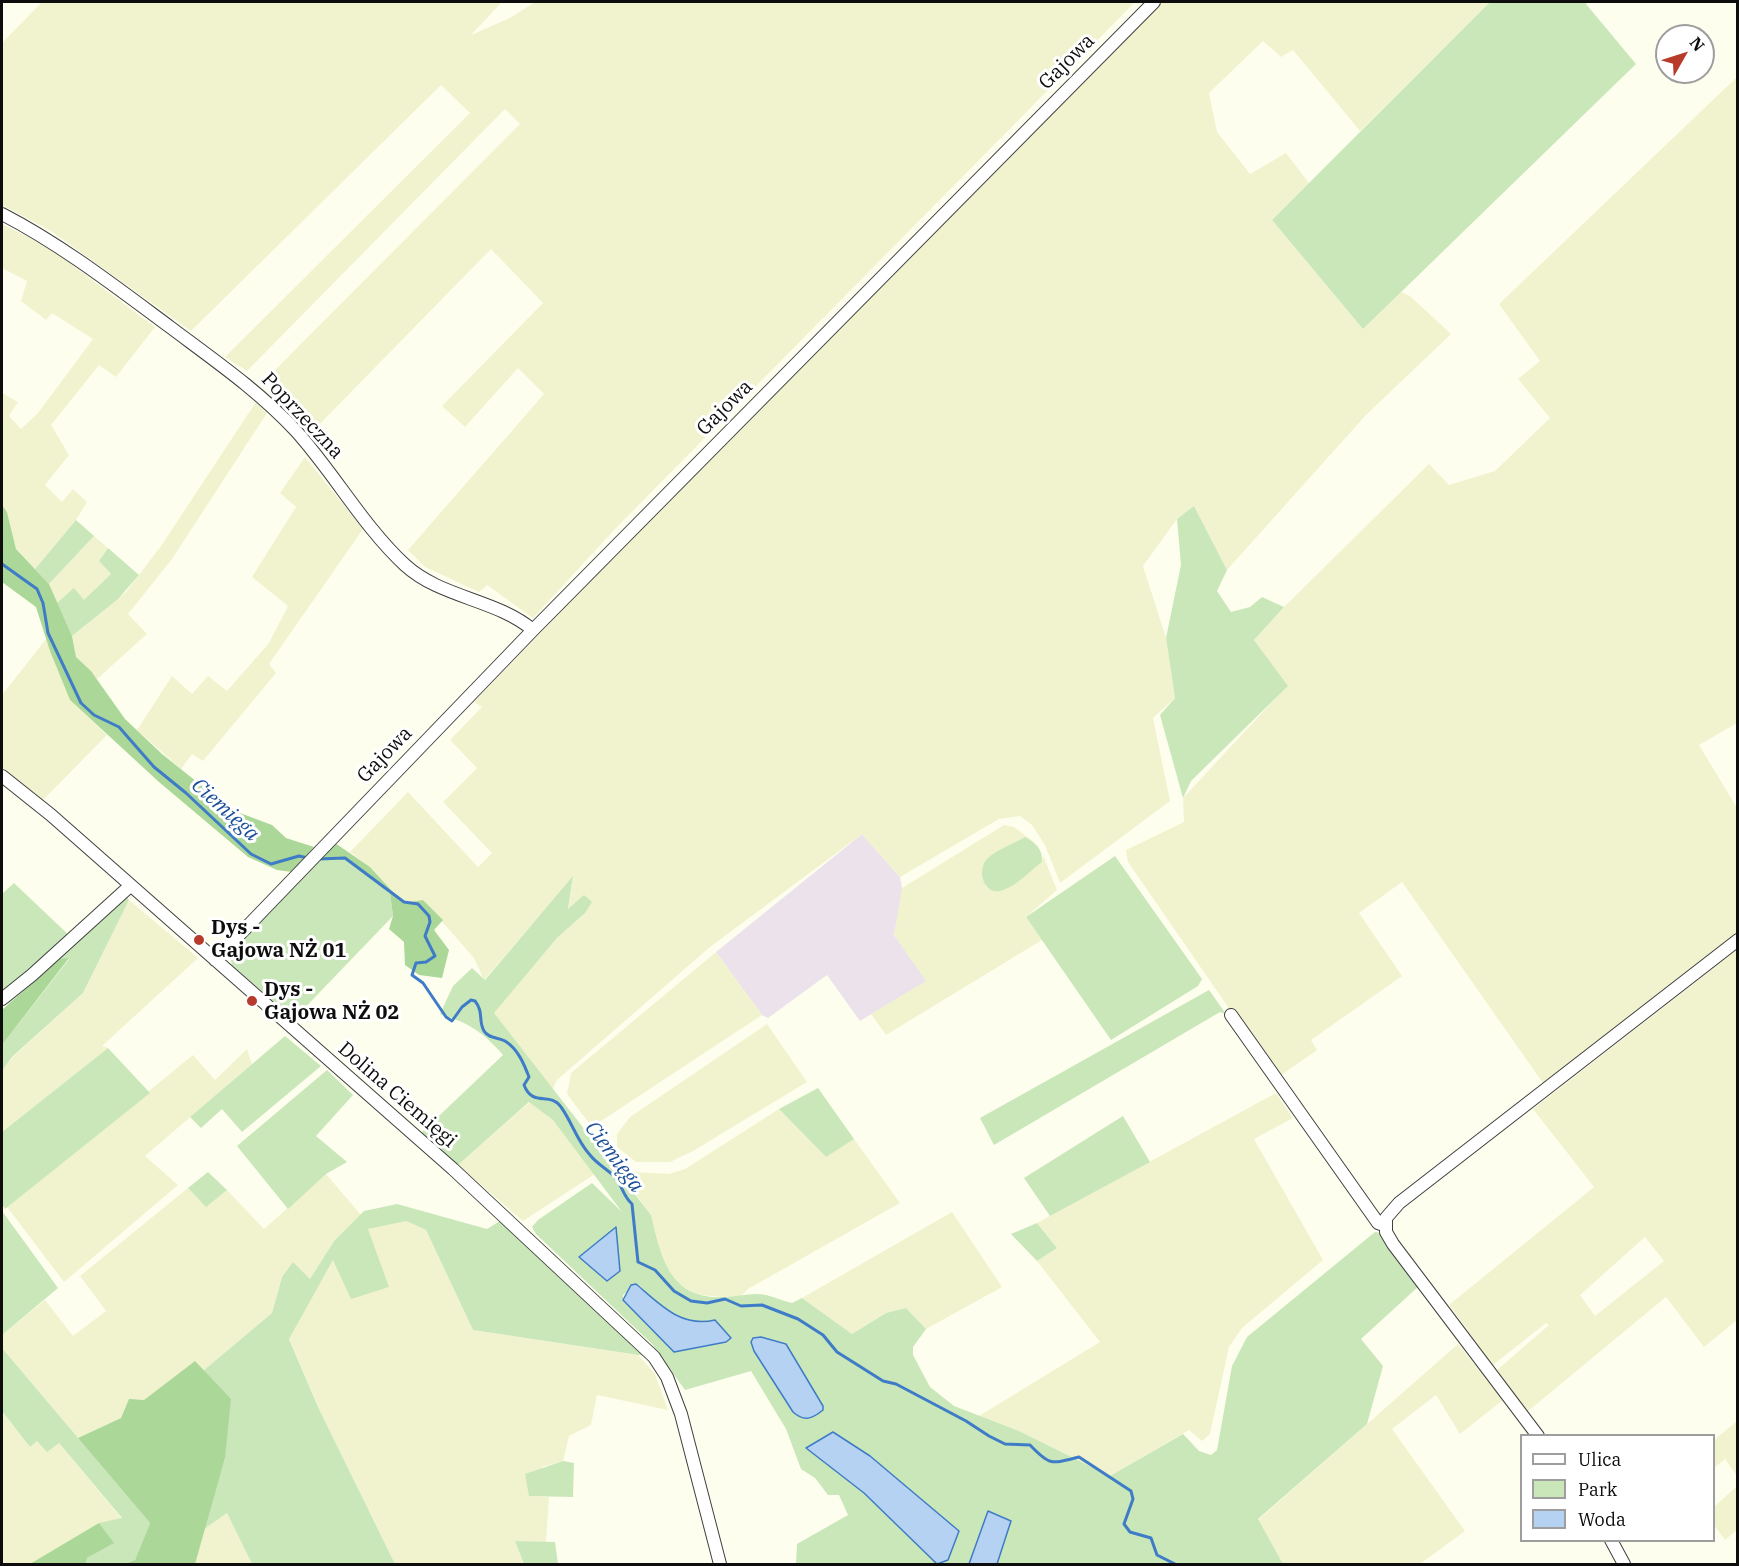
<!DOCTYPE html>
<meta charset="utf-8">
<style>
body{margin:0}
#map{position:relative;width:1739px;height:1566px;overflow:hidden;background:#fefeee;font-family:"IBM Plex Serif",serif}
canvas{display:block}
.frame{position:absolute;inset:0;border:3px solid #0d0d0d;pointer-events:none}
.legend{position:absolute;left:1520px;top:1434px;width:195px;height:108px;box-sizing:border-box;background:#fff;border:2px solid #9e9e9e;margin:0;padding:8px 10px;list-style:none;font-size:18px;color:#0d0d0d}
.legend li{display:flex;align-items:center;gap:12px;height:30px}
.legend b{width:30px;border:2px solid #9e9e9e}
.north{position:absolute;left:1655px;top:24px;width:60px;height:60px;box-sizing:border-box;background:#fff;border:2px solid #9e9e9e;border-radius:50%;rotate:51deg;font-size:16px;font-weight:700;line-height:24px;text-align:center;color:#0d0d0d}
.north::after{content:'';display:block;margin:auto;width:21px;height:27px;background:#b73a2b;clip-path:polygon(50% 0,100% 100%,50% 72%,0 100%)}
</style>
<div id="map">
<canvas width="1739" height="1566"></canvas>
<div class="frame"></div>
<ul class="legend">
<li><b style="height:8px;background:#fff"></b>Ulica</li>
<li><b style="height:16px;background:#cae7b9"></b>Park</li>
<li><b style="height:16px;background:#b5d2f3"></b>Woda</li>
</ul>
<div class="north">N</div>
</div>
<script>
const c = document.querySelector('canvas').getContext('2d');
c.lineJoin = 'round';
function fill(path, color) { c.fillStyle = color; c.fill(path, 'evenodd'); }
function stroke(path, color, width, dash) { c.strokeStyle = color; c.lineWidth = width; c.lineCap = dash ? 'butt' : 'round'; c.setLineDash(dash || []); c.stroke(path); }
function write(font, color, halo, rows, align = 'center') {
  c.font = font + ' "IBM Plex Serif",serif'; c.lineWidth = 6; c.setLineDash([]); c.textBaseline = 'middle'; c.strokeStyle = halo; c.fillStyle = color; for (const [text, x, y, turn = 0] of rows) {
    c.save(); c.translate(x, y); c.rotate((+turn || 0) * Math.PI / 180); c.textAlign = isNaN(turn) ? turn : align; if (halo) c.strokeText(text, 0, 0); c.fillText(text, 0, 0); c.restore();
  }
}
fill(new Path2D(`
 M862,834L900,877L903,893L894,935L927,981L860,1021L827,975L768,1018L762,1015L716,952Z`), '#ebe2eb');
fill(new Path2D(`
 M42,2H502L471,35L510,18L535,2H1135L615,529L533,618L487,585L479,592L425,567L408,550L544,394L518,368L465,427L442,406L543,303L491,249L311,433L267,378L520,124L505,109L247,371L225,357L470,113L441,85L191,331L51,231L2,205V43Z
 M1161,2H1490L1360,131L1293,50L1281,57L1263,41L1209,93L1217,132L1250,174L1286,153L1309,183L1272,220L1363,329L1401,292L1410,296L1451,334L1366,415L1227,570L1194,506L1177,519L1143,566L1166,638L1175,698L1153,718L1170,801L1060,883L1045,845L1032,825L1020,816L999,819L900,877L862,834L710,947L557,1080L552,1091L493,1013L557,938L585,913L568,910L573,877L484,980L474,958L423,900L403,904L370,867L350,852L408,792L478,867L492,853L443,802L477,768L450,740L482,707L474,702L635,535Z
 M1737,77V723L1699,745L1737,808V935L1545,1086L1402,882L1359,913L1402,976L1311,1040L1317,1050L1277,1078L1128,862L1126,850L1184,822L1183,798L1287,686L1254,640L1284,607L1429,464L1449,485L1495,471L1550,418L1518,379L1540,361L1499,304Z
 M2,224L48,247L155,327L116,377L99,365L51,425L69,455L45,485L62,502L73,489L87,502L76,520L35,569L16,549L7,512L2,505V393L18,402L9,416L21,429L38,413L93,339L52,313L46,320L21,301L27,281L2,268Z
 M256,402L267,413L172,559L128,614L147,634L97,679L76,657L72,636L126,592L161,546Z
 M305,457L363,529L269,664L276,673L203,761L192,754L181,769L137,730L172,676L192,694L208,676L227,691L269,643L288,606L252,577L296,507L280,493Z
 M94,536L108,548L99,561L111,574L84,601L74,589L57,603L49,584Z
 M46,639L70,700L107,735L43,800L2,767V695Z
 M1004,825L1014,827L1033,841L1024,837L982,878L987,888L995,891L1042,862L1043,855L1057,890L1026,917L1042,940L886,1035L871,1014L926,981L894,935L902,888Z
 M129,900L198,958L102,1046L108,1048L2,1132V1071L12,1058L83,993Z
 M1737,950V1320L1704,1347L1666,1297L1527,1412L1496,1371L1549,1325L1546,1323L1493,1365L1449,1305L1594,1187L1533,1109ZM1645,1237L1664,1261L1595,1316L1580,1295Z
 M716,952L762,1015L592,1127L567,1094L571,1073Z
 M767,1024L807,1082L693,1151L670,1162H636L617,1147V1134L630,1117Z
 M247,1049L252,1064L145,1156L178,1185L64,1282L7,1207L193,1055L215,1080Z
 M1276,1093L1293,1118L1254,1139L1323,1260L1242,1328L1229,1347L1210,1434L1202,1441L1189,1430L1110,1476L1019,1431L979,1416L1100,1342L1037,1261L1057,1248L1037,1223Z
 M530,1102L553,1120L595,1174L523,1221L458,1165Z
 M779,1109L825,1156L854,1139L900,1203L748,1289L741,1296L721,1297L693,1294L673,1279L658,1253L651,1215L618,1171L669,1174L685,1169Z
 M326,1174L361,1215L334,1241L310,1279L293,1263L282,1277L272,1313L203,1371L195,1361L144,1400H129L121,1418L78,1438L2,1348V1335L45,1300L73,1336L106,1311L80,1276L188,1188L206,1206L227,1190L264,1229Z
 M952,1212L1002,1287L926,1329L906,1308L886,1313L852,1334L802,1298Z
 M406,1221L426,1230L473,1330L638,1355L655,1374L668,1410L597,1395L591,1425L569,1436L563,1461L542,1467L529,1496L549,1497L546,1542L515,1541L524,1564H395L318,1407L289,1338L333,1260L368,1229L366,1224Z
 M1458,1344L1503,1400L1460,1434L1436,1395L1392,1429L1465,1531L1420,1564H1283L1258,1520Z
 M2,1411L30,1447L37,1441L59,1443L122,1519L31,1564H2Z
 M1737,1421V1476L1725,1459L1714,1468V1440Z
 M1737,1486V1530L1725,1540L1714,1525V1507Z
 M227,1513L252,1564H185L184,1560L203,1530Z`), '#f1f3cf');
fill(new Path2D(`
 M1490,2H1588L1586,4L1636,64L1363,329L1272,220Z
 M1194,506L1227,570L1217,591L1231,612L1250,607L1262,597L1284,607L1254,640L1288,686L1191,781L1183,798L1160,715L1175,698L1166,638L1181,565L1177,519Z
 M76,520L94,536L49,584L35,569Z
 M108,548L139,575L118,599L72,636L57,603L74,588L84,600L111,574L99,561Z
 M1025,837C1035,842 1043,849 1042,862C1030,871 1016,886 1003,890C984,897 976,871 987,859C996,850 1013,844 1025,837Z
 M1115,856L1202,979L1198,986L1111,1040L1026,917Z
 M345,858L390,893L393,916L294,1019L232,965L229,952L308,869L320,860Z
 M573,876L568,909L584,895L592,902L585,913L557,938L494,1013L651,1215C661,1258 670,1300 724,1297C737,1297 753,1292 766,1295C774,1297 783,1301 792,1303L802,1298L852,1334L886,1313L906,1308L926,1329L913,1347V1355L930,1387L954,1406L1019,1431L1110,1476L1183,1434L1199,1451L1211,1455L1217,1450L1232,1366L1247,1337L1375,1232L1381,1233L1419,1286L1361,1339L1383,1366L1367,1424L1258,1519L1283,1564H796L797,1544L848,1515L839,1495H828L815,1478L801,1469L786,1429L751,1371L685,1390L652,1344L536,1234L532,1227L538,1220L592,1183L622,1212L553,1120L529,1102L458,1165L421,1133L503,1055C483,1032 469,1023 440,1014L453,986L472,968L485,980ZM636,1284C661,1305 681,1327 715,1320L731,1338L726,1342L674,1352L623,1300V1295Z
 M14,883L73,939L119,888L129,900L83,993L12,1057L2,1071V1045L69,959H59L8,1004L2,999V894Z
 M1209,990L1226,1014L1220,1012L994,1145L980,1118Z
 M285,1036L321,1066L242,1132L222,1109L201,1128L190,1117Z
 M108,1048L150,1093L5,1209L2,1204V1132Z
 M327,1070L353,1095L316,1136L347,1162L326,1174L288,1209L237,1146Z
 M818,1088L854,1139L826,1157L779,1109Z
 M1123,1116L1150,1162L1050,1216L1024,1178Z
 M208,1172L227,1190L206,1207L188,1188Z
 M397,1204L487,1229L500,1221L518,1235L645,1356L473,1330L426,1230L406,1221L368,1229L389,1287L351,1299L333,1260L289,1339L318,1407L395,1564H252L227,1513L203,1530L225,1458L203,1371L272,1313L282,1277L293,1262L310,1279L334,1241L364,1211Z
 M2,1211L58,1288L2,1335Z
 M1037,1223L1057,1248L1037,1261L1011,1234Z
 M2,1348L150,1523L135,1560L125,1564H86L87,1558L113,1543L99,1523L122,1518L59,1443L47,1452L37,1441L30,1447L2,1411Z
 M563,1461L574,1463L573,1497L529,1496L525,1474Z
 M515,1541L555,1542L558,1564H524Z`), '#cae7b9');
fill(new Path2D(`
 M2,505L7,512L16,549L49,584L72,636L76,657L91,671L125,719L162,754L232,810L272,825L286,838L314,847L292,872L277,870L248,857L159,782L70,700L50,651L36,607L2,582Z
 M335,843L370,867L403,903L423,900L443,920L434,930L449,950L442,978L419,975L405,965L404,942L389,929L393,916L390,893L345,858L320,860Z
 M69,958L2,1045V1010L59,959Z
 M195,1361L231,1399L225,1458L195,1564H125L135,1560L150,1523L78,1438L121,1418L129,1399L144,1400Z
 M99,1523L114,1543L87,1558L86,1564H30Z`), '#abd799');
const water = new Path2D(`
 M616,1227L620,1271L607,1281L579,1257Z
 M636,1284C661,1305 681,1328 715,1320L731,1338L726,1342L674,1352L623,1300L631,1285Z
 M761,1337L786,1344L823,1406V1410C812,1419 804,1422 793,1412L754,1351L751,1342L753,1338Z
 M833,1432L870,1456L959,1531L948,1560L937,1564L864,1493L806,1448Z
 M988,1511L1011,1521L997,1564H969Z`);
fill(water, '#b5d2f3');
stroke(water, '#3f7cc7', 1.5);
stroke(new Path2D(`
 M2,564L37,589L43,603L48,633L81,703L94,715L119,727L154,767L186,793L251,854L271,864L299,856L308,858
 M318,859L345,858L404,902L418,904L429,916L430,922L425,936L435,956L426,962L416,963L412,975L423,983L446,1017L452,1021L462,1007L471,1000L475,1001C484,1012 478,1021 484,1031C489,1039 498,1037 505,1041C518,1049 524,1064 529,1077L524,1085C533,1108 550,1091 561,1107C572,1122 577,1141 590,1155C597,1164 607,1169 615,1177C622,1185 623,1196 632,1204L638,1262L655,1270L674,1291L691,1301L707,1303L725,1299L741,1306L762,1305L798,1319L823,1335L837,1352L883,1381L896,1384L966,1421L989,1436L1005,1444L1030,1445C1050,1466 1051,1464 1079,1457L1131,1491L1133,1499L1124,1524L1130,1532L1151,1538L1157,1555L1175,1564`), '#3f7cc7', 3);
const minor = new Path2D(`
 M2,214C62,245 116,287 170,327C214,360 259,391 296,431C334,473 363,526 405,565C441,598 496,599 533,630
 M2,776L51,815L453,1169L654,1357L667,1377L681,1414L720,1564
 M215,960L533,630L1154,2
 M2,999L32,975L130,886
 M1231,1015L1378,1223L1384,1225
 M1538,1436L1393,1244L1386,1232V1218L1399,1203L1738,940
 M1611,1540L1624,1564`);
stroke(minor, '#404040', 14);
stroke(minor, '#fff', 12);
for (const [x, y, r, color] of [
 [199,940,6,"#b73a2b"],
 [252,1001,6,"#b73a2b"]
]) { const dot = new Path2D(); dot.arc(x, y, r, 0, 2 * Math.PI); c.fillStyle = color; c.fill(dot); stroke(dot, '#fff', 2); }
write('20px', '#0d0d0d', '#fff', [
 ["Gajowa",1067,62,-45],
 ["Gajowa",725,408,-45],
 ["Poprzeczna",302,416,47],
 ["Gajowa",385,755,-46],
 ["Dolina Ciemięgi",397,1095,41]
]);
write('bold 20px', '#0d0d0d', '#fff', [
 ["Dys -",211,928],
 ["Gajowa NŻ 01",211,951],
 ["Dys -",264,990],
 ["Gajowa NŻ 02",264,1013]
], 'left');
write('italic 21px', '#1c4f99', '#fff', [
 ["Ciemięga",225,810,42],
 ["Ciemięga",614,1157,53]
]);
</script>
